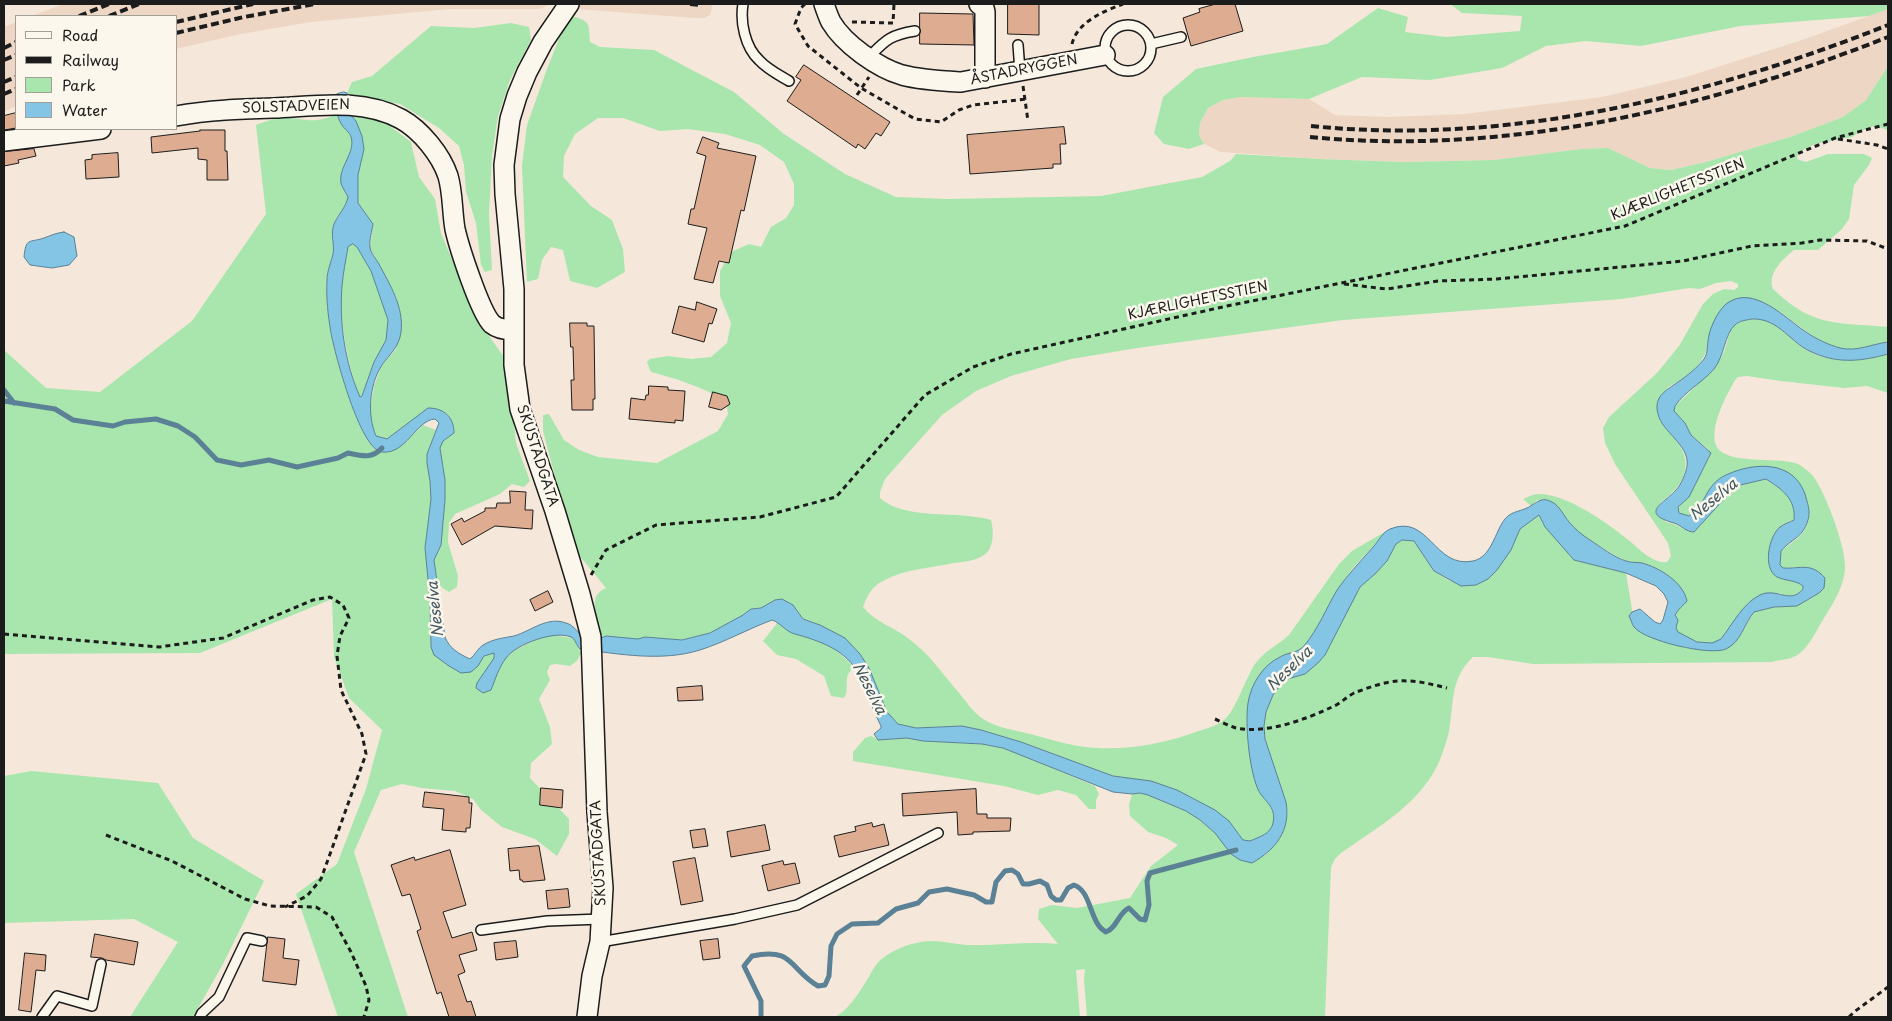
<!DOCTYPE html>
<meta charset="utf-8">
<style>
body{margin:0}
#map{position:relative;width:1892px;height:1021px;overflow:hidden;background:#f5e8da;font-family:"Playpen Sans",sans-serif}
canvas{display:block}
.frame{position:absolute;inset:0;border:5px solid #1c1c1c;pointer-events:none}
.legend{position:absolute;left:15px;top:15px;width:162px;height:115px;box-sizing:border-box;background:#fbf7ec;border:1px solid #a29f99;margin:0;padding:6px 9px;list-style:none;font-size:15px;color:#1c1c1c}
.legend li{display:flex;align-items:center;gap:10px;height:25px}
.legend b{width:25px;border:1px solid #a29f99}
</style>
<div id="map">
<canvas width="1892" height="1021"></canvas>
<div class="frame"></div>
<ul class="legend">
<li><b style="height:6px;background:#fbf7ec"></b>Road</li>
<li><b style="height:6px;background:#1c1c1c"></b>Railway</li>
<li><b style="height:14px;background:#a8e6ad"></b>Park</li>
<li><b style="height:14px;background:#84c5e5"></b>Water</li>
</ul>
</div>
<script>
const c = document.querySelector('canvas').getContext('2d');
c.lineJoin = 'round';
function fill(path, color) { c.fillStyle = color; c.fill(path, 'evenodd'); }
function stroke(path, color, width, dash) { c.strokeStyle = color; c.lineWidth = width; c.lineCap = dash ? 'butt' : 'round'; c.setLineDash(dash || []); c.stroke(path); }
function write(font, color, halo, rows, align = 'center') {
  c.font = font + ' "Playpen Sans",sans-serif'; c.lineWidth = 5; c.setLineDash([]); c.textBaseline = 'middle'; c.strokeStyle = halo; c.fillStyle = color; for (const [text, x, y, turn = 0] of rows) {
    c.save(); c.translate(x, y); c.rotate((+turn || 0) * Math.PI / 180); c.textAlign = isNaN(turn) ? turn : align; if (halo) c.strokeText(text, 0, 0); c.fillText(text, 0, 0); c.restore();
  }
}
fill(new Path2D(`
 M63,4H550L540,9H449L311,22L241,34L176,49V16H32Z
 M579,4H713L710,15L704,18H694L577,9Z
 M1888,9V66L1866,100L1843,117L1790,137L1706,162L1671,170L1650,168L1608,148L1581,149L1494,160L1403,162L1320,159L1221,152L1204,144L1199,135L1200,123L1208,108L1223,100L1241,97L1309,99L1335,115L1387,117L1464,114L1602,97L1686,77L1802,40Z
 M16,22V106L4,112V27Z`), '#eed6c4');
fill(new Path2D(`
 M1450,4H1888V9L1869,16L1740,26L1641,46L1586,41L1546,46L1502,68L1430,80L1362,77L1309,99L1241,97L1223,100L1208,108L1200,123L1199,135L1204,144L1189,149L1164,144L1154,133L1163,97L1196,69L1253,57L1327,44L1378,8L1408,17L1405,32L1446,37L1520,31L1522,16L1462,13Z
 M572,16C590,21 589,23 590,42L600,47L654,50L734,92L784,134L845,174L896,197L947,199L1101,196L1202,177L1230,161L1236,154L1320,159L1403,162L1494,160L1581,149L1608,148L1650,168L1671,170L1706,162L1790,137L1843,117L1866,100L1888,66V130L1875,126L1867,128L1852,137L1815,144L1799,152L1797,159L1806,162L1828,154H1864L1872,158L1869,165L1854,185L1849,219L1842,229L1818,250H1794C1783,259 1767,273 1773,289C1814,328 1836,322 1888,327V342C1875,343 1863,350 1850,349C1825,349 1805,330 1786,316C1774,307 1762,302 1748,298L1708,341C1707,363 1687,378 1668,387L1657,413C1667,433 1692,449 1684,474C1679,488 1671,494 1660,503L1666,522C1676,523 1686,532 1694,532L1736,486L1766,479C1782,489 1796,499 1794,519L1781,526L1775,533L1768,561L1776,576L1799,583L1803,586V589C1796,597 1789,598 1780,593L1749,602L1721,639L1712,643L1697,642L1678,632L1676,628L1678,620L1675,615L1678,608L1683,606L1664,573L1648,565L1627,561L1614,555L1582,535L1570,524L1559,508L1537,500L1531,506L1523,499C1528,497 1534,494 1538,494C1567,493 1610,525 1631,542C1640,550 1654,564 1667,562L1671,556L1668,543L1615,464L1605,443L1603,428L1609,417L1657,373L1679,346L1703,304L1713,294L1724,289L1734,290L1738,287V284L1731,281L1716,283L1700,289L1689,288L1622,299L1343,320L1137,348L1071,359L1011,376L976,391L942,415L885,479L880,492V498C906,521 958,510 991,520C994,531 994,549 984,555C975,561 963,562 954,563C931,568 904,569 883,581C872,586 867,596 863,607C875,622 894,627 909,639C929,653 944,676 960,694C967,703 974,713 983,719C997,728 1015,730 1030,734C1046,738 1062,743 1078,746C1117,752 1155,746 1193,733C1203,729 1215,727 1224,720C1236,710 1245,679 1255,664C1264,651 1278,645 1289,635L1339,564L1352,551L1388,530L1352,569L1336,592L1322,621L1303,648L1295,653L1281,656L1258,677L1260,793C1270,802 1281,820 1268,832C1263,836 1256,839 1250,841L1243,840L1229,821L1129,779L1113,776L1021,742L981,730L962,726L916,728L898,724L887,713L876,685L820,625L804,619L793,605L775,600L761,608L751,609L743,615L710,633L682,640L645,637L638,639L606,636L599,639C598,631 598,622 596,615C593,603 594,593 606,588L574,549L543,431V415L549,414L564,440L579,450L598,457L657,463L718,431L728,414L726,401C702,387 678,379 651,372L647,362L650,359L668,356L691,359L711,357L727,343L731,323L720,296V271L731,252L749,244L761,247L771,227L786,218L794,205V184L784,162L760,145L725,134L688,129L660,131L623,118H598L575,134L564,156L563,177L591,206L612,220L623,249L625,272L597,288L570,281L563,250L551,247L542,260L538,279L527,282L522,166L527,125L547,69L566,21Z
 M511,23L529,27L531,40L510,80L498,116L492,156L489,214L492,270L485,272L481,265L476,223L466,192L464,165L459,146L439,128L400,104L372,99H348L347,93L352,82L372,76L431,26L474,28Z
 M349,113L382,120L411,142L419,177L435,199L441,233L462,284L482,326L504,357L510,381L516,443L530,481L524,487L512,484L500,494L455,514L449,523L448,542L458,576L457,587L449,592L438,585L434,560L441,545L445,500V480L440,448L443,441L454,433C454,424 451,418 445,412L423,411L419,416L387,439L376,436L372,426L370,409L374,386L381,367L396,349L397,299L370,248L373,224L358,203V175L364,148L362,136L356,121Z
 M337,114C340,122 350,132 351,137C355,152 341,168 342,183C342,188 346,192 348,197C346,207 338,215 334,224C330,234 335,244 333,254C331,263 327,271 327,280C326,298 328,315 331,333C335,354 360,450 382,452C395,453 414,434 423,425L436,430L427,454V463L430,481L431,499L425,548L430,600L431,647C443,660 452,672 471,672C479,665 483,653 494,653V658L506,657L515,650L533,641L549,635L574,638L581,653L577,661L570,666L556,664L550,665L547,672L550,680L539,699L550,727L552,744L531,763L530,778L569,819V834L557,856L535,839L502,827L481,810L473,799L455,791L422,788L402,784L381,790L354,852L408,1017H338L296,894L337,864L366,789L382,730L349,698L334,657L332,599L200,653L4,654V350L46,388L100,392L192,321L266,214L256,125C264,122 274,118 282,118C307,117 310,126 337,114Z
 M353,244L357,247L371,271L388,320L386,340L374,362L362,396L359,397C348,361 339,325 342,286C343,273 346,260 348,247Z
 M1761,319C1779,325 1785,334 1799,345C1825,365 1858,362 1888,354V393L1867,386L1844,388L1781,381L1747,376L1738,377L1735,380C1726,396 1709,428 1716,445C1724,466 1779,456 1798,464C1803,467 1810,472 1813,476C1825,491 1847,550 1845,569C1844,586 1833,604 1824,618C1816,631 1807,653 1791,658C1785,660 1778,660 1772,662L1533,664L1488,657H1473C1450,678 1454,704 1449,731C1447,740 1444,749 1441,757C1424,802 1378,827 1341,853L1335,859L1331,867L1325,1017H1087L1084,980L1085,969L1076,970L1080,1017H835C850,1008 858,994 867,980C872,972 875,964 883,958C893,950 908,944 921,942C936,939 952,944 967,945C998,946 1028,941 1058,944L1038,919L1039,909L1052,905L1077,908L1130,898L1151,866L1178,845L1166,838L1148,832L1130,816L1129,805L1132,794L1140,793L1148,795L1186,811L1200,820L1215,833L1264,856C1280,843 1290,823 1286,802L1265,739L1264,726L1266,712L1273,695L1280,683L1290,678L1350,604L1360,587L1375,574L1387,561L1396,544L1402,540L1414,541L1434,571L1450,581L1511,550L1520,529L1538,515L1541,516L1542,523L1574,560L1626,573L1635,628L1646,635L1690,649H1726L1740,636L1754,612L1774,607L1797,606L1819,593L1800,567L1783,568L1780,565L1781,551L1798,538L1804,531L1809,519L1808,503L1754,467L1693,514C1686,517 1680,516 1678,509L1710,457L1708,449L1691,435L1685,423L1674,411L1675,406L1714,369L1724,352L1731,329L1735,324L1745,320Z
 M778,622C793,635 800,633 817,640C831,646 845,656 854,668C841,676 851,688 844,698L831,696L824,676L796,659L777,655L763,641Z
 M871,736L879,740L907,738L923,741L982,744L1003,748L1029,758L1095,786L1099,794L1096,800V809H1089L1076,795L1058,790L1038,795L1004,786L853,761V752L865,738Z
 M31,771L158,783L193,838L264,881L223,964L193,1017H130L178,942L134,919L4,923V776Z`), '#a8e6ad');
const water = new Path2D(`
 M344,92L347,93L349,113L356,121L362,136L364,149L358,175V203L373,224C372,231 369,240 370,247C370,252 376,259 379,264C390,285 404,307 401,332C399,347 390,354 382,365C369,385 367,415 376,436L387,439L428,408C444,408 454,417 454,433L443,441L440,448L445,480V500L441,545L434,560L445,637C449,648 459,654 470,659C475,655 478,648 483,645C493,639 503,638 514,636C531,631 547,616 566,623C574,625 578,633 584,638L599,639L606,636L638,639L645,637L682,640L710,633L743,615L751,609L761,608L775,600L782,599L793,605L803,619L820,625L845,638L860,654L869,668L887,712L898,724L916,728L962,726L981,730L1021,742L1113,776L1151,781L1177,790L1215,810L1229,821L1243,840L1250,841C1259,837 1271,834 1273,823C1277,805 1262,801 1257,787C1249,767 1245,724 1248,703C1251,684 1263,665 1280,657C1288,652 1296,654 1304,646C1318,629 1326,609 1337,590C1348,574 1361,561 1374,546C1379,540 1383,532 1390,529C1429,513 1434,569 1473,561C1492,557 1495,531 1505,519C1512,510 1523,512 1532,505C1539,501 1543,497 1552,502C1559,505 1564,516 1569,522C1575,529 1582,535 1590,540C1601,547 1613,557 1626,561C1631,563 1637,562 1642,563C1660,568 1683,582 1687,601C1683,606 1678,609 1675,615L1678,620L1676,628L1678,632L1697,642L1712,643L1721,639C1732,625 1743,603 1760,595C1777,587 1790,605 1803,589V586C1796,580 1785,581 1777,577C1762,568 1769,536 1780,527C1784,524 1790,522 1794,520C1796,499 1782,489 1766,479L1736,486L1694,532C1686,532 1681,525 1674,523C1638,513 1665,503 1676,490C1681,485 1686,473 1687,466C1690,445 1662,432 1658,414C1653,396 1667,390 1678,382C1687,376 1698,367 1704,359C1708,353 1707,347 1708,341C1709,329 1717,312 1726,304C1753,283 1786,319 1806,332C1816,339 1829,345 1840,348C1857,352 1872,344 1888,342V354C1863,361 1839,364 1814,353C1790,344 1780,318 1752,319C1746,320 1739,321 1735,325C1725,333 1724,357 1714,369C1702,383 1685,391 1675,406L1674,411L1685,423L1691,435L1711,453L1689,497L1678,507L1679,513L1689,516C1706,507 1704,485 1726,475C1754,462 1793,460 1805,494C1807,502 1811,511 1808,520C1802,539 1792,538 1781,551L1780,565L1783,568C1801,569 1811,562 1825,578L1824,588L1819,593L1797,606L1774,607L1754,612C1744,624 1741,642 1726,649C1710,656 1645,641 1634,627C1632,624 1631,620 1629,616L1632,612L1640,609L1655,622L1660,624L1663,620L1668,602L1664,594L1656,586L1626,573L1574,560L1545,527L1539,515L1520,529L1511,550L1497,570L1488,579L1476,585L1461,586L1434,571L1414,541L1402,540L1396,544L1387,561L1375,574L1360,587L1325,655L1318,663L1305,674L1284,680L1273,695L1266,712L1264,726L1265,739L1286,802C1291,831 1275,850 1252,863L1240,860L1231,854L1215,833L1200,820L1186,811L1148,795L1140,793L1132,794L1113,792L1003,748L982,744L923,741L907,738L878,740L874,734L881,728V726C872,709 867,692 859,675C847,650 820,641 795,634C786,632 781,623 772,620C748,629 725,642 700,650C662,662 618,654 580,649C576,645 575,638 571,637C555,630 516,644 506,658C499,667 495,680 491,690L483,693L476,688L477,683L494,658V653L484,656L478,666L471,672L461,673L449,666L434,655L431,647L430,600L425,548L431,499L430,481L427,463V454L439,423L435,419C416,420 406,455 382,452C360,450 335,354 331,333C328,315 326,298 327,280C327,271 331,263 333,254C335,244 330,235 334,224C338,215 346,207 348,197C346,192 342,188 341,183C338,167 356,153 351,137C350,132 344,129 342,125C335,115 337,105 337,94ZM353,244L357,247L371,271L388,320L386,340L374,362L362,396L360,397C345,363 339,323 342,286C343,273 346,260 348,247Z
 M64,232L74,237L77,256L69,265L52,268L30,265L24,257C26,237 29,243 44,238C52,235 56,233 64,232Z`);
fill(water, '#84c5e5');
stroke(water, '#5a8195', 1);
stroke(new Path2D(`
 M4,390L14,403
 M4,401L55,409L73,420L113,426L125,422L156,419L178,426L195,437L217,460L241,465L269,460L297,467L338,458L348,453C362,456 372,459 382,448
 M761,1017V1001L744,966L752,956C794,947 789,969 818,986L825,985L829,976L831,946L837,934L852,924L878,923L896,909L918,903L929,892L947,889L974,895L986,902H992L996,882L1005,871L1012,870L1018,874L1023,884H1029L1040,881L1047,885L1051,896L1056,900H1061L1068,888L1074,885C1092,891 1089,923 1106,932C1117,928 1118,913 1129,908L1140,919L1145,920L1149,905L1147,881L1150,873L1236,850`), '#5a8195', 5);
const building = new Path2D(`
 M1008,4H1039V35L1008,34Z
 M1216,4H1235L1243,31L1191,46L1183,18L1200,12L1199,9Z
 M920,13L973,14L974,45L920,44Z
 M804,65L890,122L881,136L876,133L865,149L858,144L856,148L787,101L801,80L796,77Z
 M16,113V128L4,130V116Z
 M1064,127L1066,144H1060L1061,164H1053V168L970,174L967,135Z
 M200,130H225V151H227L228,180H207V160L198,159V148L152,153L151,137L200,131Z
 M703,137L719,143L717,148L756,156L744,211L741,210L729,263L719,261L713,283L694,279L707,228L688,224L691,209H694L706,156L697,153Z
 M34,149L36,156L18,160L19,163L4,166V152Z
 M118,153L119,177L86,179L85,160L92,159V155Z
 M697,302L717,309L712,324L709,323L704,342L672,333L679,306L695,310Z
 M570,323H587V326H594L595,399H593V410H572L571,380H574L573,347H571Z
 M649,386L668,387V390L685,391L683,421L675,420V423L629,419L631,398L645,400L646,395H648Z
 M713,392L727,396L730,404L721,410L709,407Z
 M510,491L526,492L525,510H533L532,529L495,526L462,545L451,524L462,518L464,522L485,511V508H496L497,503H510Z
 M548,591L553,602L535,611L530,600Z
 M702,686L703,700L678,701L677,688Z
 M541,788L563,790L562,808L540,805Z
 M976,789L977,814H987V818H1011L1010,831L973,832V834L958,835L957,812L903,816L902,794Z
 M425,792L469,797V803H472L470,828H466V832L442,830L444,809L423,807Z
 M872,823L873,827L884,824L889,845L839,857L834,836L856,831L855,827Z
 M765,825L770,850L731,857L727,832Z
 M705,829L708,846L693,848L690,831Z
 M539,846L545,880L523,882L522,880H520L519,870L510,871L508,849Z
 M450,850L466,905L443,912L452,938L472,932L477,950L459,955L465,972L458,975L467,1002L471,1001L476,1017H449L441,992L437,994L417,931L421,929L410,894L402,896L391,865L414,857L415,860Z
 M695,858L703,901L681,905L673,862Z
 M783,861L784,865L795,863L800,883L768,891L762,866Z
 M568,889L570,907L548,909L546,891Z
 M95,934L138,942L134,965L106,960L102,958L91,957Z
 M268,937L285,939L283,958L299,960L296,985L263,981Z
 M718,939L720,958L703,960L700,941Z
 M516,941L518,957L496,960L494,943Z
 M25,953L46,955L45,971L36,970L31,1012L19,1010Z`);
fill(building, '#deac90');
stroke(building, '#1c1c1c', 1);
const service = new Path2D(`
 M743,4C740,22 745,47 759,60C767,69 779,75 789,81
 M1105 48a23 23 0 1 1 46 0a23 23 0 1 1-46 0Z
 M1151,44L1181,37
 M1018,45L1020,71
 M868,58C885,41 889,35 915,31
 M481,930L547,921L601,919
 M600,942L735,919L797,905L938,833
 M42,1017L57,996L92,1006L101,964
 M200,1017L202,1013L219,997L247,938L262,941`);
const minor = new Path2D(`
 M569,4L543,42L527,72L517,96L510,119L504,165L505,194L514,289V365L520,409L555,511L580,594L591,637L597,812L603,888L600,942L592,976L587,1017
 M824,4C826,10 828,16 831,22C844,44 878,68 902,75C921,80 942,81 961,82L1105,55
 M979,4L984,8L985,12V78
 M176,116C209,110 241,109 274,108C316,106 362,98 401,119C421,130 441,155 448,176C453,193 452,212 455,229C459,247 480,312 492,324C498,329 507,330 514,330
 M4,141L101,129`);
stroke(service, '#1c1c1c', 12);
stroke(minor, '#1c1c1c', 22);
stroke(new Path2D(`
 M805,4L801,8L795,24L808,46L861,88L915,119L941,122L959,110L973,105L1026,99
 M852,22L893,23L894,4
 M1072,44C1077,22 1104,11 1123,4
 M1023,86L1028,121
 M857,95L869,77
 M1838,139L1877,145L1888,149
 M1344,284L1387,289L1438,281L1497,279L1683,261L1752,246L1802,243L1820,240L1867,241L1888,249
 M591,575L606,550L656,525L760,517L836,497L925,395L973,367L1011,354L1227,306L1625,226L1835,138L1888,124
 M4,634L159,647L223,638L313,600L330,597L343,605L349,618L340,636L337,656L341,690L362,734L366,754L321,879L307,896L285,907
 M1215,719C1222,722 1229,726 1236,728C1267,734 1304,720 1332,707C1340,704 1346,697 1354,693C1367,688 1384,682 1398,681C1415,680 1431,684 1447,688
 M106,835L172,861L245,899L270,906L316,907L332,917L351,952L366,986L369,1000L364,1017
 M1849,1017L1854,1012L1888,987`), '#1c1c1c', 3, [5, 4]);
stroke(service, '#fbf7ec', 9);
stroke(minor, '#fbf7ec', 19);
stroke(new Path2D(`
 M690,4L701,5
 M79,16L109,4
 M109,16L139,4
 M176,22L253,4
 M176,33L244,17L315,4
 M4,48L16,42
 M4,60L16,55
 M4,82L16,77
 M4,94L16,89
 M1311,126C1509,146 1706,97 1888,25
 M1310,137C1508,156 1706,109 1888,37`), '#1c1c1c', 4, [8, 4]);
write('14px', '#1c1c1c', '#fbf7ec', [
 ["ÅSTADRYGGEN",1024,70,-11],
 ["SOLSTADVEIEN",296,107,-2],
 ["KJÆRLIGHETSSTIEN",1678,190,-22],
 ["KJÆRLIGHETSSTIEN",1198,301,-12],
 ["SKUSTADGATA",537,456,72],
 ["SKUSTADGATA",599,853,-93]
]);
write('italic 15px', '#405762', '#fbf7ec', [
 ["Neselva",1714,500,-39],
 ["Neselva",436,609,-96],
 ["Neselva",1290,669,-44],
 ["Neselva",869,689,63]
]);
</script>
